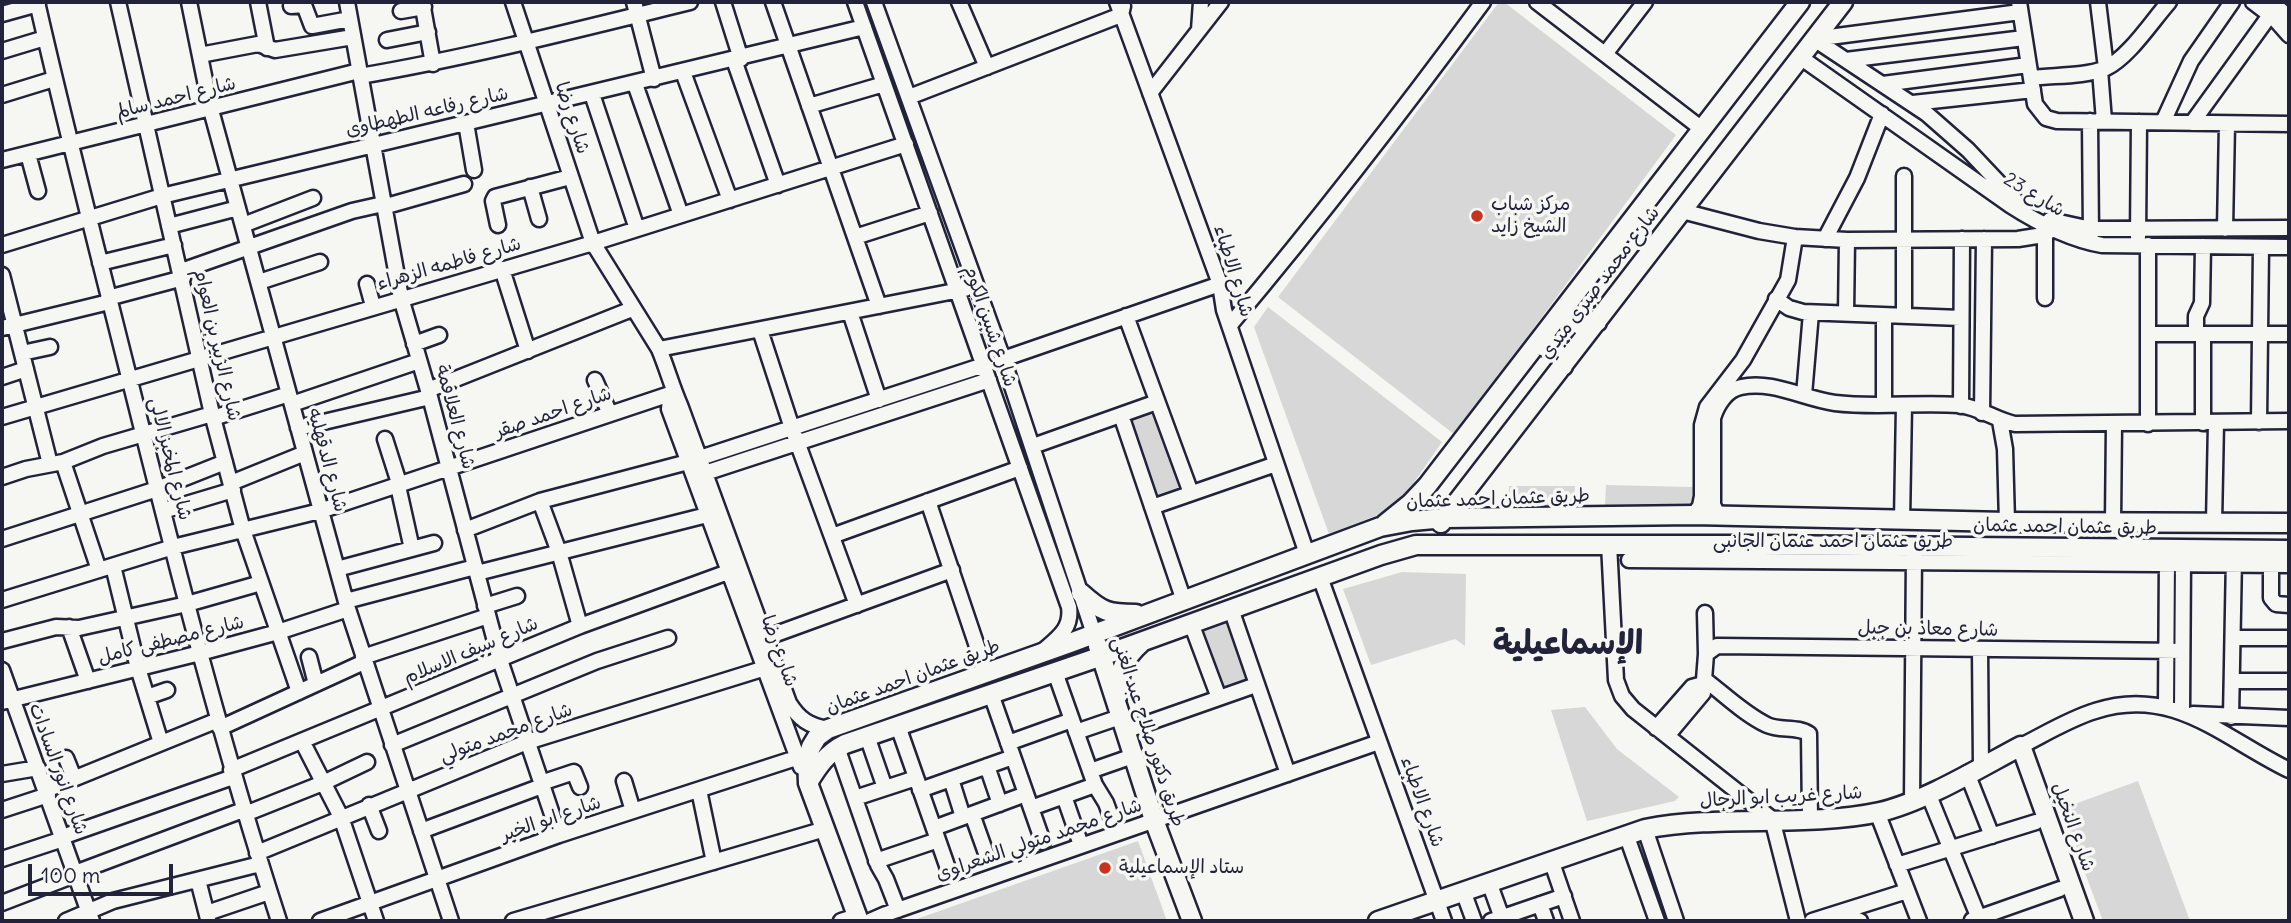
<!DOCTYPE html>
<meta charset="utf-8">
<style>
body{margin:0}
#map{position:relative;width:2291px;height:923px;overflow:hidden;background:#f6f6f2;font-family:Delius,sans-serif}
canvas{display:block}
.frame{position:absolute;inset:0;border:4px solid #22223b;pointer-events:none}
.scale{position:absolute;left:28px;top:864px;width:145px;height:32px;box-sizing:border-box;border:4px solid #22223b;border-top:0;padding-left:9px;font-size:21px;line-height:24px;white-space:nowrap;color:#22223b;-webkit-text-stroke:5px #f6f6f2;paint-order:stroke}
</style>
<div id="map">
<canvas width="2291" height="923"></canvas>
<div class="frame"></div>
<div class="scale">100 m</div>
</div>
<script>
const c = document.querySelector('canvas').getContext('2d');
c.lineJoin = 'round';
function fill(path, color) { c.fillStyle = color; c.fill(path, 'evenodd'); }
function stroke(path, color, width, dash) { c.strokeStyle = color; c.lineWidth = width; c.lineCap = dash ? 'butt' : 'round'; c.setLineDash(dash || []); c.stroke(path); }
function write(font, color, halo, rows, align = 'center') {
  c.font = font + ' Delius,"Playpen Sans Arabic",sans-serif'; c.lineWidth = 7; c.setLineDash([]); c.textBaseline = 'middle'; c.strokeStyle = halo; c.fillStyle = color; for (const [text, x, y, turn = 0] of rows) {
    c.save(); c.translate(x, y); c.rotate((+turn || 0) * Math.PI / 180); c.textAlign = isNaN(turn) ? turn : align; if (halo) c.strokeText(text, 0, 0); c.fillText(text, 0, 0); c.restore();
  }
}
fill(new Path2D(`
 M1499,2H1504L1676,135L1455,435L1278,297Z
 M1268,307L1442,442L1406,494L1395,504L1385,512L1329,534L1254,327Z
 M1157,404L1188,492L1154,505L1123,416Z
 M1606,485L1693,487V506L1605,505Z
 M1509,486H1575L1574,506L1508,505Z
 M1402,572L1466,574L1465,646L1455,639L1371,665L1343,589Z
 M1231,615L1255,684L1219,697L1194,628Z
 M1585,707L1617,749L1679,797L1675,801L1587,821L1551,710Z
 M2138,781L2190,921H2103L2061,809Z
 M1138,841L1167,921H911Z`), '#d7d7d7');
const minor = new Path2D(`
 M37,2C67,134 101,265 134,397C178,573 223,748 279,921
 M118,2L212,414L243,530L299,692
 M189,2L211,110L348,609L451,921
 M258,2L267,48
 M347,2L401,298L430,397L500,660L559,835
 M422,2L433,64
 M513,2L593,243L659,349C667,368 672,387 680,405L789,703C799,719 809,726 828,729
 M634,2L654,79
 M723,2L741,59
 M773,2L879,306
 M855,2L1069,607C1072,628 1059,637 1044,650
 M874,2L1003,359L1094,634
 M959,2L987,67
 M1117,2L1220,284L1224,310L1307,554
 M1537,2L1702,129
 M2019,2L2035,104L2046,118L2057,121L2289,124
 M2098,2L2106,68
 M2253,2L2274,18L2289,35
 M2272,2L2289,18
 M291,6L304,5L312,26L350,19
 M401,11L424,7
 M2,14L38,4
 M1199,30L1201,2
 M1814,39L1927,114L1968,150L2017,202
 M1814,39L2020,12
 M387,40L428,32
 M2,51L45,38
 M1605,54L1645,2
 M200,55L258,44L275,50L353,37
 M1800,57L2010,205C2038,223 2068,239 2102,245L2289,247
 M734,60L778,185
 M1846,60L2024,38
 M2100,70L2104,121
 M683,72L730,200
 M360,76C471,57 580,29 690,2
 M2031,78C2054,75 2084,77 2106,68C2129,57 2152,21 2169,2
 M635,84L681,215
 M1883,84L2028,65
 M1150,93L1221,2
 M592,94L637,229
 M2,95L54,79
 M909,97L1121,15L1123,6
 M1913,103L2033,90
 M809,106L884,84
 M2090,121L2091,235
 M2163,122L2191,61L2232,2
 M466,123L474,170
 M2192,123L2270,15
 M28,154L38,191
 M2,160L359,71
 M530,187L539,219
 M383,207L464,184
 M1682,211L1759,231L1795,237L1847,240L2018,239L2037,236L2060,227
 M2050,220L2091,229L2289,228
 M243,225L313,198
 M498,225L493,201L495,197L570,177
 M169,226L238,208
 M2225,229L2227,124
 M855,237L930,213
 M2138,237L2139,122
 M1825,239L1857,178L1882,114
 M2,245L162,196L864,27
 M2148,245V424
 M100,263L174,245
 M502,269L528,351
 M181,271L352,211L383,204
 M2,275L50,464
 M259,282L320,262
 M367,284L373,306
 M108,298L183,278
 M2045,298V234
 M1776,299L1789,308L1803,312L1961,318
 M850,312L879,400
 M1846,314L1847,240
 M1126,316L1191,493
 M1884,316V404
 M1904,316V176
 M1230,325C1318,220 1402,112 1483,2
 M2,328L109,302
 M760,330L792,428L857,605
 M2148,334H2289
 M2196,334V316L2202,303L2203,246
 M2203,334V423
 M414,344L439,335
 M659,349L965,289
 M22,353L50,347
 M1003,359L1220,284
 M2,377L26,369
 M595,380L610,414
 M428,390L632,309
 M673,393L670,400L669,409L801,767
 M1804,395L1811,313
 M292,404L419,361
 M1961,406L1962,239
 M1982,413L1984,239
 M1121,415L1184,601
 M2,417L593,243L906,144
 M213,418L289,394
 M2000,421L2005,449L2007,522
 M2259,422L2261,247
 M298,428L430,397
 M385,439L400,486
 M1033,446L1157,402
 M700,458L984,365
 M63,462L99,570
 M705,473L989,380
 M2,477L26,469L63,462L103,446L212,414
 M231,483L305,453
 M398,486L412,549
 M540,501L559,552L580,626
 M928,501L986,673
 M1152,507L1276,464
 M163,511L233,490
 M1694,515L1700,506L1702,496V425L1707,407L1743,360L1788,280L1795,237
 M1718,515L1713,505V418C1717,405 1726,390 1741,387C1773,380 1804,399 1835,403C1876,408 1918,402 1959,405C1979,407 1996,420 2015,424L2289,421
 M1902,521L1904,405
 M2113,522L2114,424
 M2214,523L2216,423
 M465,530L540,501L688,462
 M832,536L1020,468
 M2,539L157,489L225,462
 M1609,544L1616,680L1622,696L1633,709L1772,819L1798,921
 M1629,560L2289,565
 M2271,565V598L2276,604L2289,605
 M113,566L138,668L161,743
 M337,569L434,543
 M477,573L707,515
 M1320,577L1444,921
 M2,600L173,547L320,511L673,393
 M346,601L475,567
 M485,606L517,596
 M1231,609L1288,774
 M1705,613L1706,654
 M1191,623L1219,698
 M69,627L88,681
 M765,638L952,570
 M2233,638H2289
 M2,641L56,627L79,628L187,604L261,583
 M1980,649L1981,767
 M309,657L316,684
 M363,657L488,616
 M2,670L92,921
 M1055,672L1095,785L1106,803L1117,833
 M1704,679C1724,694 1744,714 1767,725C1780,731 1798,726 1809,734L1810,818
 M2232,681H2289
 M991,694L1043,842
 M147,697L167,690
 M2,702L200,653L278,632L348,609
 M2166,707L2167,557
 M2182,711L2183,558
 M2193,714L2289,718
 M2231,717L2234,557
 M898,726L951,877
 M220,728L364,662
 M1656,728L1692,687L1703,684
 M1125,731L1256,685
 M1076,732L1120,717
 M867,736L885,788
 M1667,736L1703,693L1706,654L1717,646L2182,651
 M302,741L341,817L376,921
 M1008,743L1072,720
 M392,745L597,661L668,638
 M2021,746C2045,734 2069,719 2095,711C2173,685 2223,738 2289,770
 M837,747L878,865L886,879L898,910
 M66,758L74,778
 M987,766L1000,804
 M231,770L580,626L728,572
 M1090,771L1133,756
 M1967,773L1992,836
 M2,774L38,768
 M951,779L963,817
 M624,781L633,811
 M541,783L574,772L580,787
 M46,790L218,720
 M699,790L714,862
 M920,790L1013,757
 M1928,793L1980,921
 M1064,796L1081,845
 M855,798L916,778
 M1912,801L1914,554
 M369,805L379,831
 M1031,808L1095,785
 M2,810L48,795
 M1877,812L1919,921
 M245,814L323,783L367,762
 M972,814L987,856
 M934,828L1026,794
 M1645,829L1676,921
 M421,831L542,786
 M1626,834L1657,921
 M62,837L233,777
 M257,853L527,742L775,665
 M2,859L63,839
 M1551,860L1572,921
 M876,861L938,840
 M1897,865L2036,822
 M75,873L243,810
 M198,880L208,919
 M1489,882L1502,918
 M1463,891L1474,921
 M2,903L75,875
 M1540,904L1546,921
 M1841,912L1860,921
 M207,913L269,892
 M1972,920L2060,889
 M66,921L113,901L260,864
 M320,921L559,835L796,758
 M513,921L825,829
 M841,921L857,916
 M870,921L886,914L1379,742
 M1491,921L1564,896
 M1812,921L1907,891`);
const major = new Path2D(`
 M1567,305C1568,321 1583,332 1597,322
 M1535,346C1550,344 1561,352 1563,366
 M1441,523L1843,2
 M1385,524L1411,503L1427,486L1800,2
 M1081,593C1102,612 1108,614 1136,614
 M1098,646L1154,820L1192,921
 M1118,695C1119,672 1123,659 1141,643
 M808,783C818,766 827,753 845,744L1102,656L1381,555L1416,545H1758L2289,550
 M859,921L808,783L807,758L811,747L817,737L828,729L1070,643L1380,527L1412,521L1445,518L1694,515L2007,522L2289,523
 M1378,921L1645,829C1722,814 1805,828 1880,812C1924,802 1981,767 2021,746L2084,921`);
stroke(minor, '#22223b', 19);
stroke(major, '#22223b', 23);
stroke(minor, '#f6f6f2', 14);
stroke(major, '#f6f6f2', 18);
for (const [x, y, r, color] of [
 [1477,216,7,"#c8321e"],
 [1105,868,7,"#c8321e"]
]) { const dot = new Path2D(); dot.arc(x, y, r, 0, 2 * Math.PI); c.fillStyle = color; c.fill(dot); stroke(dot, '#f6f6f2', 2.5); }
write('19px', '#22223b', '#f6f6f2', [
 ["شارع احمد سالم",176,98,-14],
 ["شارع رفاعه الطهطاوى",427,112,-13],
 ["شارع رضا",572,118,72],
 ["شارع 23",2034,195,31],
 ["شارع فاطمه الزهراء",449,264,-16],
 ["شارع الاطباء",1233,271,73],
 ["شارع محمد صبرى مبدي",1600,283,-53],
 ["شارع شبين الكوم",990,326,71],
 ["شارع الزبير بن العوام",217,345,77],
 ["شارع احمد صقر",553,413,-19],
 ["شارع العلاقمة",455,417,75],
 ["شارع المخبز الالى",170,459,76],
 ["شارع الدقهليه",327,460,75],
 ["طريق عثمان احمد عثمان",1498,499,-2],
 ["طريق عثمان احمد عثمان",2065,527,1],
 ["طريق عثمان احمد عثمان الجانبى",1833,542],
 ["شارع معاذ بن جبل",1928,629,1],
 ["شارع مصطفى كامل",171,640,-14],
 ["شارع سيف الاسلام",471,651,-23],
 ["شارع رضا",779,651,70],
 ["طريق عثمان احمد عثمان",913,677,-20],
 ["طريق دكتور صلاح عبد الغنى",1148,732,72],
 ["شارع محمد متولي",506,733,-20],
 ["شارع انور السادات",58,769,70],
 ["شارع غريب ابو الرجال",1781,797,-3],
 ["شارع الاطباء",1422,802,70],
 ["شارع ابو الخير",551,819,-19],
 ["شارع النخيل",2073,827,70],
 ["شارع محمد متولي الشعراوى",1039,840,-19]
]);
write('19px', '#22223b', '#f6f6f2', [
 ["مركز شباب",1491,205],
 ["الشيخ زايد",1491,227],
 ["ستاد الإسماعيلية",1119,868]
], 'left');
write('bold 33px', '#22223b', '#f6f6f2', [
 ["الإسماعيلية",1568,645]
]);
</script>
